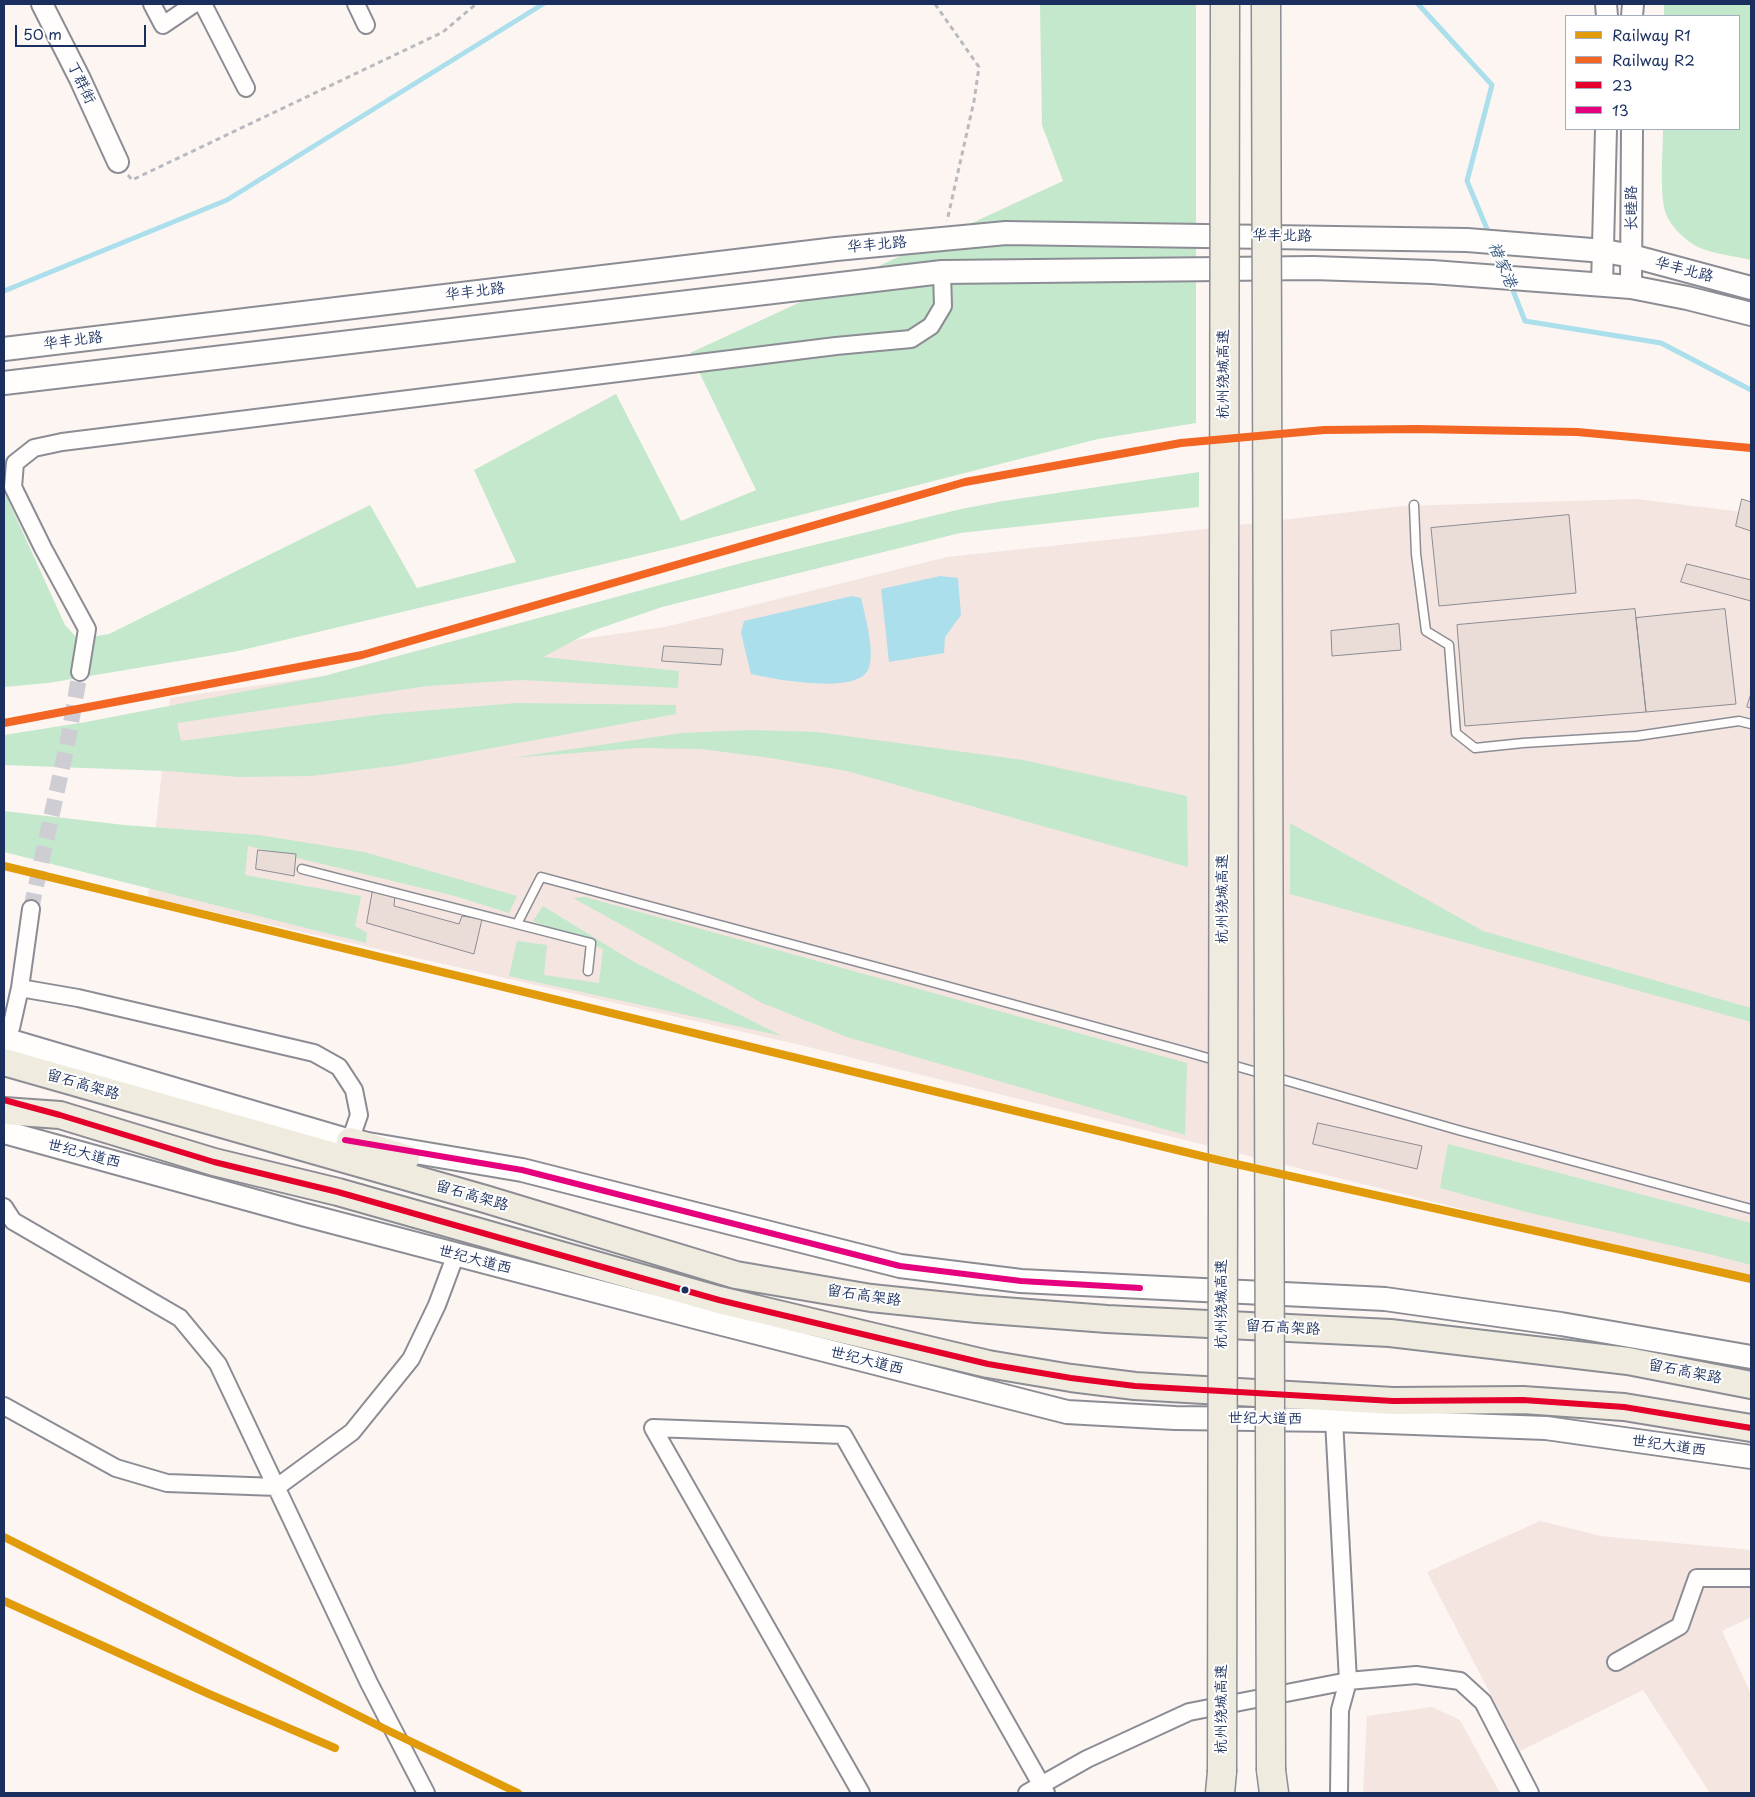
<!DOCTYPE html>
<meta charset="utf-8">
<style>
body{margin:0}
#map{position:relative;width:1755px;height:1797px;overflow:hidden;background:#fcf5f2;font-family:"Playpen Sans",sans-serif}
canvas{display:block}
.frame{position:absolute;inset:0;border:5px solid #1b2f5e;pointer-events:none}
.legend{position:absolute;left:1565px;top:15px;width:175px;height:115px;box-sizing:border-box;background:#fff;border:1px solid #a4acbf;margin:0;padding:6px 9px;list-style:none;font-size:15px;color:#1b2f5e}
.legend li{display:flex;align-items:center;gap:10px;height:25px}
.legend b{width:25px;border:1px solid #a4acbf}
.scale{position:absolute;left:15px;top:25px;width:131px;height:22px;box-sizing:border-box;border:2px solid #1b2f5e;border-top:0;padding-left:6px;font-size:15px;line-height:18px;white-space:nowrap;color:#1b2f5e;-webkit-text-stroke:4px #fff;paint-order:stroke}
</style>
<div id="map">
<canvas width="1755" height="1797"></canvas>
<div class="frame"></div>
<ul class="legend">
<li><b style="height:6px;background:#e19a09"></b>Railway R1</li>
<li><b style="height:6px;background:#f26522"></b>Railway R2</li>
<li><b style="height:6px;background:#e4002b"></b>23</li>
<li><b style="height:6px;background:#e5007d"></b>13</li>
</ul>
<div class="scale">50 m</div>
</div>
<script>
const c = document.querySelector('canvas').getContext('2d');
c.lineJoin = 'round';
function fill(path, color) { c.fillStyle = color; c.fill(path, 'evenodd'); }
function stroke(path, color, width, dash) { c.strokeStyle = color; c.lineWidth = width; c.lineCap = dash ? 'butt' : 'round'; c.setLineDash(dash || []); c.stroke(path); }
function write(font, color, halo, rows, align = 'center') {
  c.font = font + ' "Playpen Sans","LXGW WenKai TC",sans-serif'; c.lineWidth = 4; c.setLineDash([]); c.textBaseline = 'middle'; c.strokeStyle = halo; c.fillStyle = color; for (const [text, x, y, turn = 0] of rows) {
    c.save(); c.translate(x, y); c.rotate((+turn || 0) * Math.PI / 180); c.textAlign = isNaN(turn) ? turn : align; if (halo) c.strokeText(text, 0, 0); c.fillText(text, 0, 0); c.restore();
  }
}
fill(new Path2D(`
 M1637,499L1751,513V1282L1375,1187L796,1044L148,897L170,698L665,627L947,557L1144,536L1402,506Z
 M1540,1521L1601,1536L1751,1550V1617L1722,1631L1751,1694V1793H1710L1643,1690L1520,1751L1427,1572Z
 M1432,1707L1460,1720L1500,1793H1363L1367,1716Z`), '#f4e5e1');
fill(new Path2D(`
 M1040,4H1196V423L1098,439L675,547L238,651L48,683L4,687V491L65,625L78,639L109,634L370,505L417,588L516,562L474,470L616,394L681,521L756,490L690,353L1063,181L1042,125Z
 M1664,4H1751V260C1734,256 1714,254 1698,247C1686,241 1671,227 1666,214C1659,195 1663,151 1663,129H1739V16H1664Z
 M1199,472V507L960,533L662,607L592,631L543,657L679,671L678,688L520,680L427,686L177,723L181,741L384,714L517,703L676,705V714L400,765L311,776L239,777L166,771L4,765V735L86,722L324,676L749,561L961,509L1003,501Z
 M751,730L817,732L1023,760L1187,796L1188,867L847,771L770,758L701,749L639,748L511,758L682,733Z
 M4,811L124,825L259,835L364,852L517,896L509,913L455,896L248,846L245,875L361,896L355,926L367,933L366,943L4,852Z
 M1290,823L1483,931L1751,1008V1022L1290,894Z
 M585,897L1187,1063L1185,1135L847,1037L762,1003L573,898Z
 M543,906L634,962L782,1036L509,976L517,941L547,945L544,975L599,983L603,949L533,921Z
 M1448,1144L1751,1223V1265L1705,1253L1526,1212L1440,1188Z`), '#c3e8cc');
fill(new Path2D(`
 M940,576L958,578L961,615L945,637L944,653L889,662L881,589Z
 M852,596L861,598C865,616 876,653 868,670C856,695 773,679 751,674L741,633L744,621Z`), '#acdfec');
stroke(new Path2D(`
 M1418,4L1492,85L1467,181L1490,236
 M1495,249L1504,271
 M1510,283L1525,321L1661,343L1751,390
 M4,291L227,200L543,4`), '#acdfec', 5);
const building = new Path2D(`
 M1742,499L1751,502V531L1736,526Z
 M1569,515L1576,593L1439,606L1431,528Z
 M1687,564L1751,580V601L1681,582Z
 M1635,609L1646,712L1465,726L1457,625Z
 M1725,609L1736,704L1646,712L1636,618Z
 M1399,624L1401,650L1332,656L1331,631Z
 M664,646L723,649L721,665L662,661Z
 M1751,694V708L1747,707Z
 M258,850L296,854L294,876L256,869Z
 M373,890L395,895L394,906L459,924L462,916L482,919L474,954L367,923Z
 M1318,1123L1422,1146L1417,1169L1313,1144Z`);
fill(building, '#eaddd8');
stroke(building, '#8c8d94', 1);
stroke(new Path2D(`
 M31,909L67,745L80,672`), '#cfcdd4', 16, [16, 8]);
const service = new Path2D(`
 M1414,505L1416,554L1426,631L1449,645L1456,733L1475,748L1523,743L1637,736L1739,721L1751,724
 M302,869L591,943L588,971
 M517,924L541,877L895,972L1187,1052L1458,1130L1751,1209`);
const minor = new Path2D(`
 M152,4L163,25L194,4
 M203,4L246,88
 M356,4L366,25
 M80,672L87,629L43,548L13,487L15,463L34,448L62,442L836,346L911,339L931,326L943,306L942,272
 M20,988L31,909
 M11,1028L20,988L78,998L314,1053L339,1067L354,1090L359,1115L350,1141
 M4,1207L13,1221L180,1318L218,1364L369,1683L426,1793
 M4,1406L116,1468L167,1483L277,1487L352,1432L411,1359L437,1305L456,1254
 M1334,1420L1348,1681L1340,1710L1339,1793
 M1616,1662L1680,1626L1697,1578H1751
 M861,1793L653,1428L843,1435L1046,1793
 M1027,1793L1087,1759L1189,1712L1348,1681L1416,1675L1460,1681L1483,1702L1530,1793`);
const tertiary = new Path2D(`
 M42,4L80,79L118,162
 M1606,4L1607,16
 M1632,16L1633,4
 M1602,285L1606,129
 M1631,287L1632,129`);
const secondary = new Path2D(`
 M4,349L836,249L1006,233L1467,240L1604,251L1632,256L1751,288
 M4,383L942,272L1313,268L1432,272L1631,287L1687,298L1751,314
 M4,1039L350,1141L522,1170L900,1266L1021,1281L1385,1299L1561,1324L1751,1357
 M4,1132L302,1214L699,1318L1067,1412L1175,1418L1334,1420L1546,1428L1751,1457`);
const trunk = new Path2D(`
 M4,1062L485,1199L736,1275L871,1298L977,1309L1107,1319L1390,1333L1628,1361L1751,1385
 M4,1111L60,1115L214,1162L338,1192L719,1300L988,1364L1071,1378L1135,1386L1393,1401L1523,1400L1624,1407L1751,1428
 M350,1141L406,1158`);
const motorway = new Path2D(`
 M1271,1770L1274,1793
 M1220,1793L1222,1772`);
stroke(service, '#8c8d94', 11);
stroke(minor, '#8c8d94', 20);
stroke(tertiary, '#8c8d94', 24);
stroke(secondary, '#8c8d94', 26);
stroke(trunk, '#8c8d94', 30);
stroke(motorway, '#8c8d94', 31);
stroke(new Path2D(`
 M935,4L979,67L974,101L947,221
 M128,175L132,180L443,32L476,4`), '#b9babf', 3, [5, 4]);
stroke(service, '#fffefd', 8);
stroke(minor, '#fffefd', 16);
stroke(tertiary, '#fffefd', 20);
stroke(secondary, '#fffefd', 22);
stroke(trunk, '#efecdf', 26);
stroke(motorway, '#efecdf', 28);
const motorwayBridge = new Path2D(`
 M1266,4L1271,1770
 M1222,1772L1225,4`);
stroke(motorwayBridge, '#8c8d94', 31, []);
stroke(motorwayBridge, '#efecdf', 28);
stroke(new Path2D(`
 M4,1100L60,1115L214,1162L338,1192L719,1300L988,1364L1071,1378L1135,1386L1393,1401L1523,1400L1624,1407L1751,1428`), '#e4002b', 6);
stroke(new Path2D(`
 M345,1140L522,1170L900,1266L1021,1281L1140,1288`), '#e5007d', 6);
stroke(new Path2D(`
 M4,866L1218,1160L1751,1279
 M4,1537L387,1730L518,1793
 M4,1601L209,1694L335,1748`), '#e19a09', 8);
stroke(new Path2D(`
 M4,723L362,655L965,482L1181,443L1324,430L1417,429L1577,432L1751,448`), '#f26522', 8);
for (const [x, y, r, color] of [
 [685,1290,4.5,"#1b2f5e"]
]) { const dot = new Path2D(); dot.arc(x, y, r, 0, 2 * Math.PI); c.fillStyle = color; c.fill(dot); stroke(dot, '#fff', 2); }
write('15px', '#1b2f5e', '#fff', [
 ["丁群街",81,83,64],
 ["长睦路",1632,208,-90],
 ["华丰北路",1282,236,1],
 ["华丰北路",877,245,-5],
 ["华丰北路",1684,270,15],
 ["华丰北路",475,292,-7],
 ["华丰北路",73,341,-7],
 ["杭州绕城高速",1224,374,-90],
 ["杭州绕城高速",1223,899,-90],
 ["留石高架路",83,1085,16],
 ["世纪大道西",84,1154,15],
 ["留石高架路",472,1196,16],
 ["世纪大道西",475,1260,15],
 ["留石高架路",864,1296,8],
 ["杭州绕城高速",1222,1304,-90],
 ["留石高架路",1283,1328,3],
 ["世纪大道西",867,1361,14],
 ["留石高架路",1685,1372,11],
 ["世纪大道西",1265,1419,1],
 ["世纪大道西",1669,1446,8],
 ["杭州绕城高速",1222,1709,-90]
]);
write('italic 16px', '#375981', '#fff', [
 ["褚家港",1502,265,67]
]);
</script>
